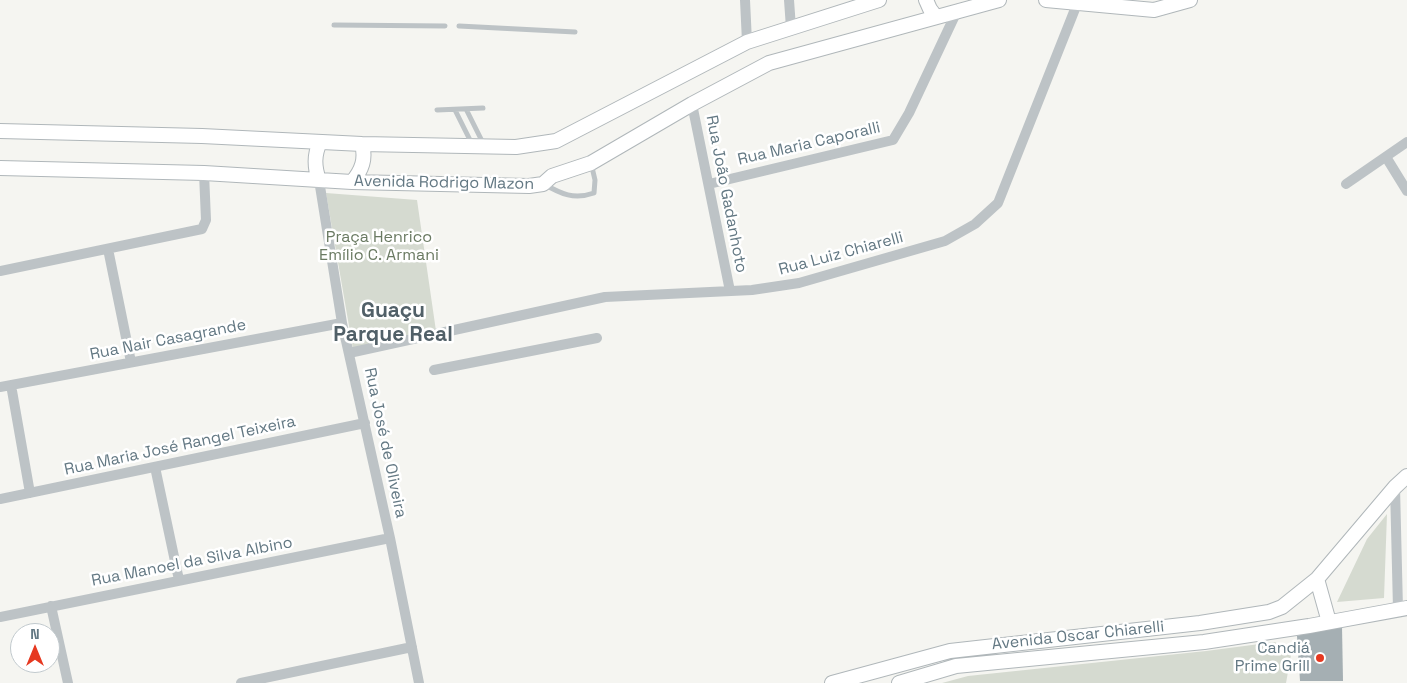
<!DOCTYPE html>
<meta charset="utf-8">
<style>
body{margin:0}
#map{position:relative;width:1407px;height:683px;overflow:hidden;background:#f5f5f1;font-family:"Space Grotesk",sans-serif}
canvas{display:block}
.north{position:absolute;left:10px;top:623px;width:50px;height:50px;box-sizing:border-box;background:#fff;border:1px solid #c1c9cd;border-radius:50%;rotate:0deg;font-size:14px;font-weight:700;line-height:20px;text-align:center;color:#637883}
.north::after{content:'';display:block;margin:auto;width:18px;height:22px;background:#e63921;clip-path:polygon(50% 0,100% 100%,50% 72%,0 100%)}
</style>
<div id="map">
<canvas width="1407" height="683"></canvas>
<div class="north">N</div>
</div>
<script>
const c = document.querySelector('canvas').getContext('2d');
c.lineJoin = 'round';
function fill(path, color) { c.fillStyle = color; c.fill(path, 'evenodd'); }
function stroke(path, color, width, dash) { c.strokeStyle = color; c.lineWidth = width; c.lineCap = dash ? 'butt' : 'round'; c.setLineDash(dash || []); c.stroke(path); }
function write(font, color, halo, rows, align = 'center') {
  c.font = font + ' "Space Grotesk",sans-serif'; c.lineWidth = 5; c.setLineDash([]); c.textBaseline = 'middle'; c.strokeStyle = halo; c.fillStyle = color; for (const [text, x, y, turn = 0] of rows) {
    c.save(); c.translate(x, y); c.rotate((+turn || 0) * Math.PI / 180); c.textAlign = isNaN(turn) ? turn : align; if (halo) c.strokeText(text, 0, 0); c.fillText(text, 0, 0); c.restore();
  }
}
fill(new Path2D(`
 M326,193L417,200L436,331L353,349Z
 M1387,514L1384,598L1337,602L1367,539Z
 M1275,642L1291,655L1286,683H942L968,676L1206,651Z`), '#d5dad0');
fill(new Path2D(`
 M1342,626L1343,681H1300L1297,636L1318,630Z`), '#a5afb3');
const secondary = new Path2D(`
 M926,0L930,9L936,17
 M1046,0L1154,10L1190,0
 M0,131L202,136L362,144L516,147L556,141L747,42L879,0
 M0,168L204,173L352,182L529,186L543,184L552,176L591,163L692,104L769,63L999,0
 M319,180C314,166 314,155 320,142
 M352,182C362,170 366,159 362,144
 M1317,579L1329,622
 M832,683L950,651L1200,623L1269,612L1282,607L1317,579L1395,487L1407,476
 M899,683L956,666L1204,642L1309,626L1407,608`);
stroke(secondary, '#b0b7ba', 16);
stroke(new Path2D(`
 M334,25L445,26
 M459,26L575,32
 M466,109L484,145
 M437,110L483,108
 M455,110L472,144
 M544,184C561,194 574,200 594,193L595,180L591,163`), '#bdc3c6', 5);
stroke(new Path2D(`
 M745,0L747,42
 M789,0L791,28
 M692,104L730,291
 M1386,157L1407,191
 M319,180L342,323L390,538L419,683
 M709,184L893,140L909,113L957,11
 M1346,184L1407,142
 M108,249L131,362
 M0,271L202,229L206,220L204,173
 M349,353L605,297L752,290L799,283L945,241L975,224L998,203L1077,4
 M434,370L597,338
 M11,385L30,493
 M0,387L342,323
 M155,467L179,580
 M1395,487L1398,609
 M0,499L365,423
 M51,606L68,683
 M0,617L390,538
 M241,683L412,647`), '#bdc3c6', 10);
stroke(secondary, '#fff', 14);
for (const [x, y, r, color] of [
 [1320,658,5,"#e63921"]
]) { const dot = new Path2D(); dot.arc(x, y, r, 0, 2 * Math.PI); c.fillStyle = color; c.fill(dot); stroke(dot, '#fff', 2); }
write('16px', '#637883', '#fff', [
 ["Rua Maria Caporalli",809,144,-13],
 ["Avenida Rodrigo Mazon",444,183,1],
 ["Rua João Gadanhoto",726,194,79],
 ["Rua Luiz Chiarelli",841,254,-15],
 ["Rua Nair Casagrande",168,340,-11],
 ["Rua José de Oliveira",385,443,78],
 ["Rua Maria José Rangel Teixeira",180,446,-12],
 ["Rua Manoel da Silva Albino",192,562,-11],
 ["Avenida Oscar Chiarelli",1078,636,-6]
]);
write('16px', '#6a7a62', '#fff', [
 ["Praça Henrico",379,238],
 ["Emílio C. Armani",379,256]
]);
write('16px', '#637883', '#fff', [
 ["Candiá",1310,649],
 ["Prime Grill",1310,667]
], 'right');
write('bold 21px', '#516068', '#fff', [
 ["Guaçu",393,311],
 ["Parque Real",393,335]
]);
</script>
